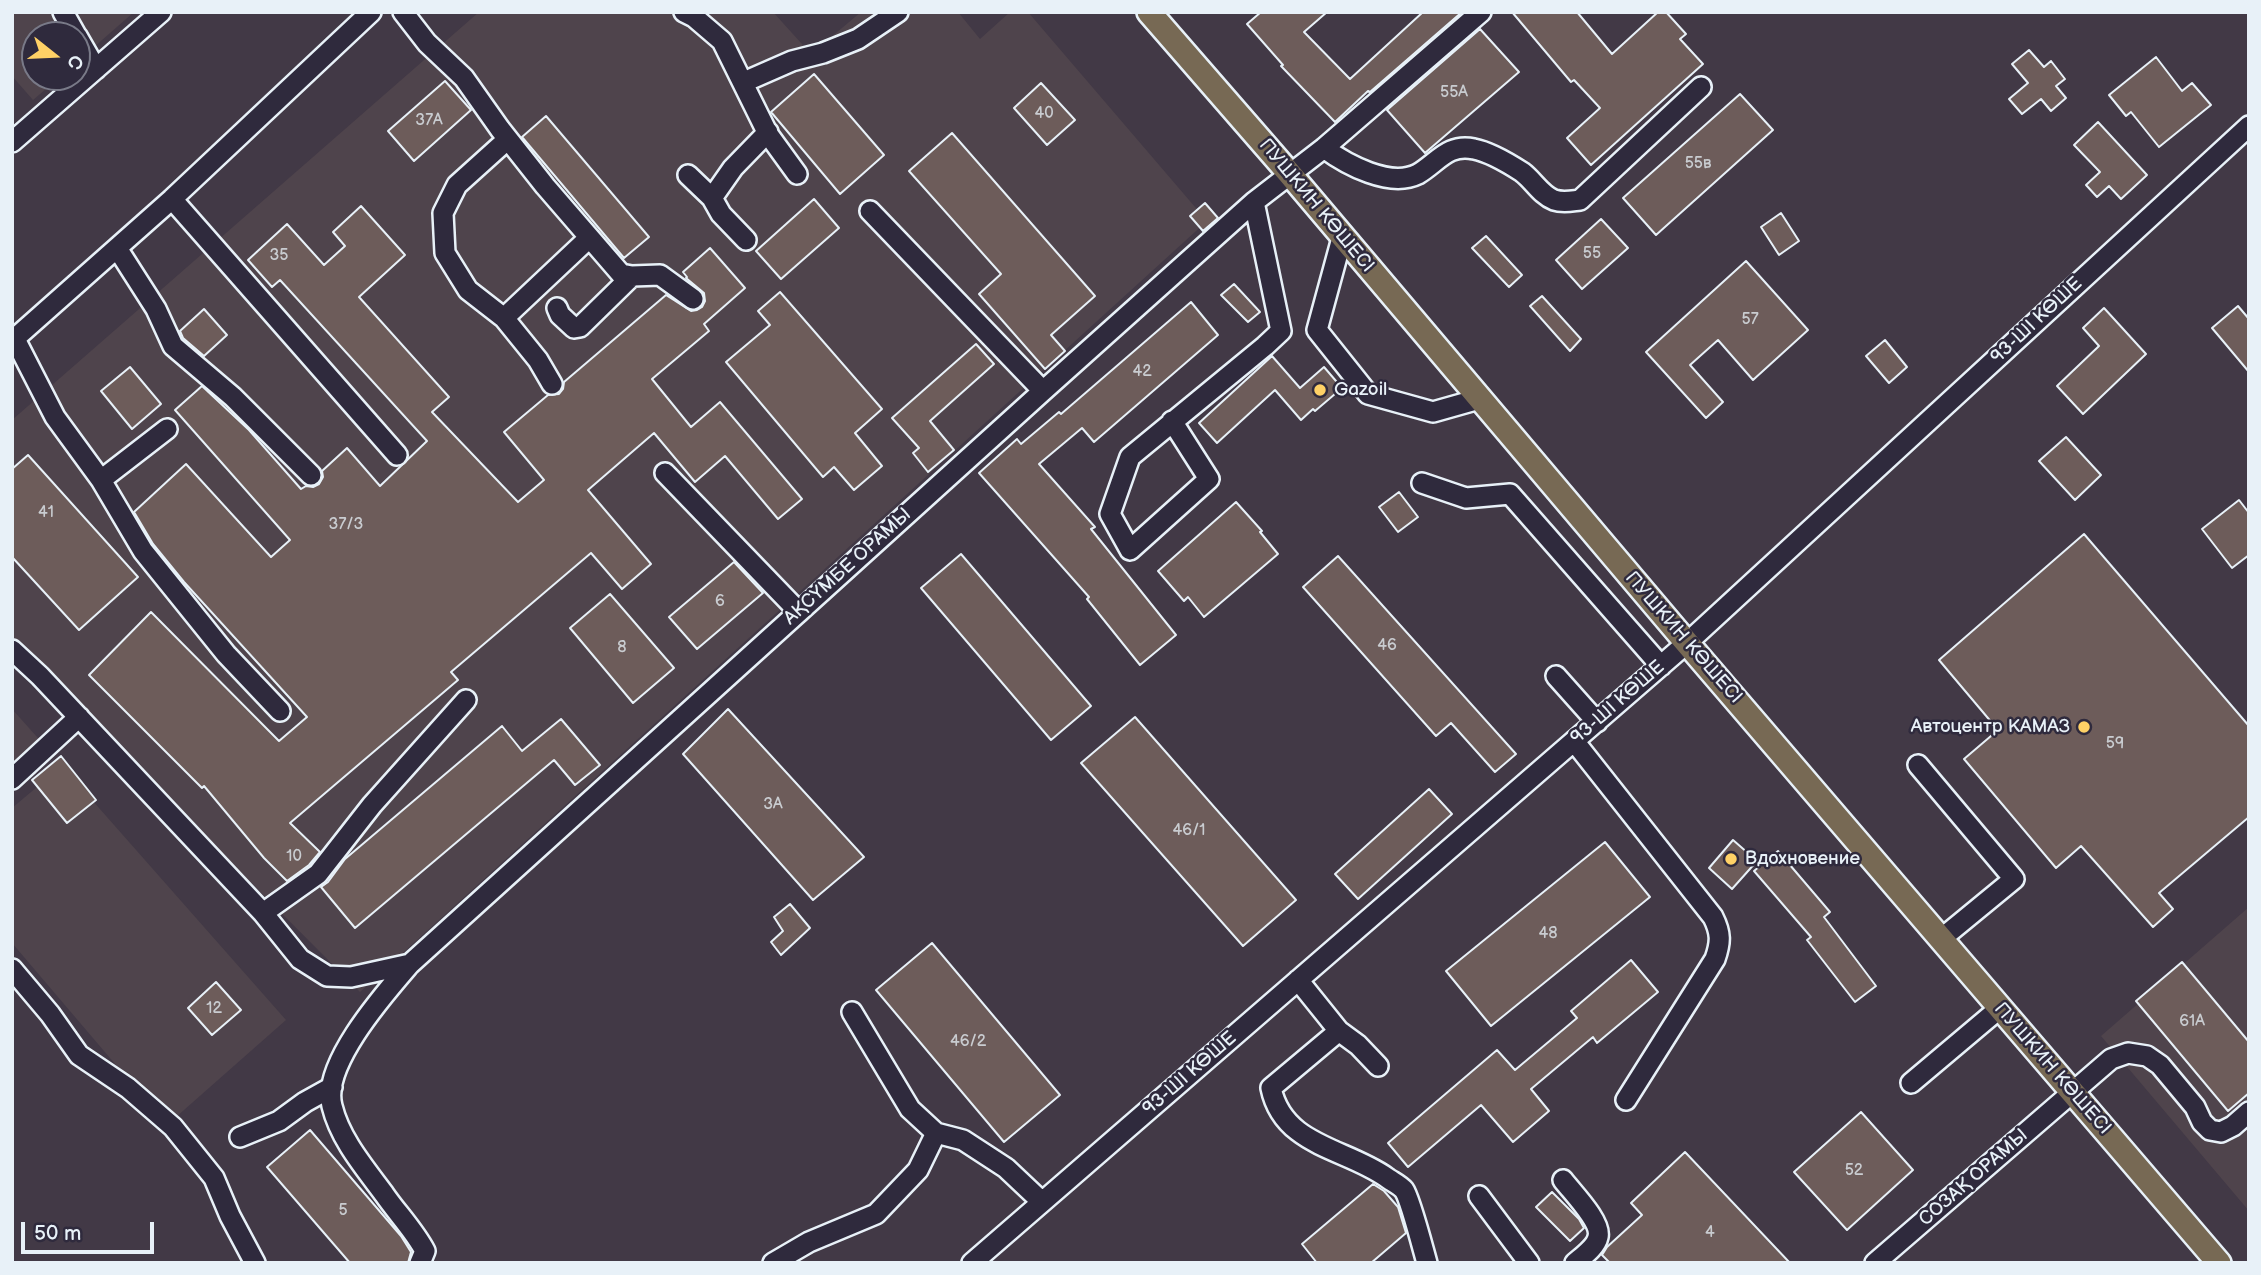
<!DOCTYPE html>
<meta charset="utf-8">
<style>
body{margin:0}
#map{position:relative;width:2261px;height:1275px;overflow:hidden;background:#423946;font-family:"Balsamiq Sans",sans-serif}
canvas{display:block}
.frame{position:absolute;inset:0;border:14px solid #e8f1f8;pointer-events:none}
.north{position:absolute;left:21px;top:21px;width:70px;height:70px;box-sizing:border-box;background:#2f2a3d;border:2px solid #797a88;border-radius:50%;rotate:108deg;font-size:19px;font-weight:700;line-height:28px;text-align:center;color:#e8f1f8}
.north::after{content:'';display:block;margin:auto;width:24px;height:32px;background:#ffd166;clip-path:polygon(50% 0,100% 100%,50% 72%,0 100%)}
.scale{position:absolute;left:21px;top:1222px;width:133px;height:32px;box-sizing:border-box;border:4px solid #e8f1f8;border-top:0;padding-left:9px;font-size:21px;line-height:24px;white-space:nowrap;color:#e8f1f8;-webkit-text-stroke:5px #2f2a3d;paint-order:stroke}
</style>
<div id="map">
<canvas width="2261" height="1275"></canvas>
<div class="frame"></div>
<div class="north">С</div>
<div class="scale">50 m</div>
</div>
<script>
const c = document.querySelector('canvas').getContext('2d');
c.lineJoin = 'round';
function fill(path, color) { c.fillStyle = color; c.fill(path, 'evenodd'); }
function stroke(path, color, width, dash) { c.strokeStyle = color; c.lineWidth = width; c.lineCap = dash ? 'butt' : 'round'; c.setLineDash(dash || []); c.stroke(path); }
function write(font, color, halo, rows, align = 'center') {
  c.font = font + ' "Balsamiq Sans",sans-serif'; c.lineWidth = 5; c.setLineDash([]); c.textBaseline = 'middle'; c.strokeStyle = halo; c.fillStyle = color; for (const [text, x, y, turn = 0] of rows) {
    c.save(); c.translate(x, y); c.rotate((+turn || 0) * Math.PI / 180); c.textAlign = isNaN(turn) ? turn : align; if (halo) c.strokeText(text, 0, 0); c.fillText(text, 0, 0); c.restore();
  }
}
fill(new Path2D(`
 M12,12H134L77,62V35H35V77H60L33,100L12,76Z
 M479,12H773L811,54L861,12H958L980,39L1010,12H1028L1207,221L360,992L12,643V420Z
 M12,709L46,747L12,775Z
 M62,766L286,1020L167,1125L12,943V808Z
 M2249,907V1211L2101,1036Z`), '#4f444c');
const building = new Path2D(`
 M1261,12H1327L1304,32L1350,79L1423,12H1462L1370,92L1368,91L1335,122L1281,66L1283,65L1247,24Z
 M1512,12H1577L1612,54L1658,12H1666L1686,34L1680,39L1703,64L1591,165L1567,138L1600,108L1574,80L1571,82Z
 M1480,29L1519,72L1425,153L1387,110Z
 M2029,50L2044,67L2051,61L2065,79L2056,86L2066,98L2051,111L2041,99L2022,114L2009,99L2028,83L2012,64Z
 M2156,57L2182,91L2192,83L2211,105L2159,147L2131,112L2126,116L2109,95Z
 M814,74L884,155L840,194L771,112Z
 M445,81L471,110L414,161L388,131Z
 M1041,83L1075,120L1047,145L1014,108Z
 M1740,94L1773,130L1656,235L1623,198Z
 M546,116L649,237L624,258L522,137Z
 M2098,122L2147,175L2121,199L2109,186L2097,197L2086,185L2100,172L2074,145Z
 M952,133L1095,296L1051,335L1065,351L1045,369L979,294L1001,274L909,171Z
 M814,199L839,228L781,279L756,251Z
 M1205,203L1218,218L1203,231L1190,216Z
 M361,206L405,255L359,297L449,397L432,412L518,502L544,480L504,432L548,395L559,394L563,389L564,382L666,295L691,311L697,310L702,307L705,301L704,293L686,278L687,277L683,272L710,248L745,288L704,324L709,331L652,379L691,427L720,402L802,499L778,519L725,456L695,482L654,433L588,490L651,564L622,589L591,553L451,672L458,680L290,823L320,852L309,865L287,881L264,858L204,786L202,788L89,675L151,612L279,741L307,717L184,582L153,544L134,512L186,464L271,557L290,540L175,410L202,386L249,430L301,489L306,486L313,487L319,484L323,477L322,471L347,448L380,486L427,441L280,280L272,287L248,260L287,224L324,265L345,246L333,232Z
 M1781,213L1799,241L1779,255L1761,227Z
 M1601,219L1628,248L1582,289L1556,260Z
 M1486,236L1522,275L1509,287L1472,248Z
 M1746,261L1808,330L1753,380L1718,340L1690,365L1723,402L1706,418L1646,352Z
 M1234,284L1260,312L1248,322L1221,295Z
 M780,292L882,409L855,433L882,466L854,490L834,467L823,477L726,362L770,325L758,311Z
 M1542,296L1581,339L1570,351L1530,306Z
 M1191,302L1218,335L1094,442L1082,428L1039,464L1095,527L1091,529L1176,635L1140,665L1087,599L1089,597L979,473L1017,439L1021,444L1059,412L1061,414Z
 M2238,306L2249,319V372L2212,328Z
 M2104,308L2146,354L2083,414L2057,386L2099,346L2083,328Z
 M204,309L227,335L204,356L183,338L180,331Z
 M1885,340L1907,367L1889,383L1866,356Z
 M976,344L994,364L930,421L954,450L928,472L913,453L919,448L892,418Z
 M1272,356L1300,388L1324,367L1342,388L1315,411L1313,409L1301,420L1275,390L1217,443L1199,423Z
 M130,367L161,404L132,429L101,391Z
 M2066,437L2101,475L2075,500L2039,461Z
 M28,455L138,577L79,630L12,557V469Z
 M1399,492L1418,517L1398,532L1379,507Z
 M2239,500L2249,513V555L2232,568L2202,529Z
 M1236,502L1262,531L1260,532L1278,554L1204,617L1188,597L1184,601L1158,571Z
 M2084,534L2249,726V817L2159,893L2173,909L2153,927L2081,846L2056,868L1964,759L1998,730L1939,660Z
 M961,554L1091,706L1051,740L921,588Z
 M1338,556L1516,754L1495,772L1451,723L1436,736L1303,587Z
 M734,562L763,593L697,649L669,617Z
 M610,594L674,668L633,703L570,628Z
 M728,709L864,857L813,900L683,754Z
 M1135,717L1296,900L1243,946L1081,763Z
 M561,719L600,765L575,785L554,760L355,928L321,887L328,882L345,859L502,726L522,751Z
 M61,756L96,800L67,823L32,780Z
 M1429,789L1452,814L1358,899L1335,874Z
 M1733,840L1757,861L1732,889L1709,868Z
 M1605,842L1650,897L1491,1026L1446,971Z
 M1778,851L1830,912L1824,917L1876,986L1855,1002L1807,940L1811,937L1754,871Z
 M790,904L810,928L781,955L771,942L783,931L774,917Z
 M932,943L1060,1095L1004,1142L876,990Z
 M1631,960L1658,992L1597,1043L1593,1037L1531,1089L1549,1111L1513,1142L1481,1105L1408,1167L1388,1143L1497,1050L1515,1070L1577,1018L1571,1011Z
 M2182,962L2249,1042V1093L2228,1111L2136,1001Z
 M216,982L241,1010L212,1035L188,1008Z
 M1861,1112L1913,1170L1847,1230L1794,1172Z
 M310,1130L401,1236L411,1252L408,1263H350L267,1167Z
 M1685,1152L1790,1263H1610L1602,1255L1607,1247L1642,1215L1631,1203Z
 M1373,1184L1384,1191L1398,1207L1406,1233L1371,1263H1317L1302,1244Z
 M1552,1192L1579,1219L1584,1228L1570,1241L1536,1207Z`);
fill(building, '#6d5c5a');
stroke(building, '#e8f1f8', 2);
const minor = new Path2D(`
 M63,12L76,35
 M403,12L427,43L464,78L500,129L545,186L621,274L632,276L660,275L693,299
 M684,12L694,17L722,41L768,134L797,174
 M77,36L96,69
 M744,82L792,61L823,53L858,39L898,12
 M508,139L457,185L443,213L445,253L468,290L504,318L538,360L552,384
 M12,142L161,12
 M1324,148C1347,165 1390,188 1418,174C1437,163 1448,143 1474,149C1490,152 1508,163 1522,172C1533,180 1541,195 1554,200C1563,203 1571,201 1580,200L1701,87
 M688,175L712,198L721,214L746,240
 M712,198L733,168L768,132
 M172,199L397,455
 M870,211L1043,391
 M1342,238L1317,330L1368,394L1433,412L1479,399
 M117,248L156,309L173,346L233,397L311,475
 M557,308L560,315L574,328L580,327L632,276
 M504,318L589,238
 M15,339L55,417L101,480L143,551L226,654L280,711
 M12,341L172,199L371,12
 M1172,421L1209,479L1130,550L1110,514L1130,457L1265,346L1281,331L1254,202
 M665,473L799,612
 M101,480L167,429
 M1422,483L1466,498L1510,494L1661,666
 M12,650L40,676L263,913L300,959L327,976L351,977L410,964
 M1556,676L1597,722
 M1574,741L1713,917C1721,933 1721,942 1715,959L1626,1100
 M1918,765L2014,879L1941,939
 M12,779L79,717
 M263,913L318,874L372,805L466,700
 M12,969L50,1014L79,1055L128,1088L173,1127L214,1178L230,1216L255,1263
 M1298,980L1339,1031
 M852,1012L910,1109L936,1133L963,1140L1006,1168L1042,1202
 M1378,1066L1358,1045L1339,1031L1271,1088C1283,1146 1345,1148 1386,1177C1391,1181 1400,1185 1404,1190C1410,1198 1423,1249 1427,1263
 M1911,1083L2000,1008
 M240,1137L279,1121L305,1102L332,1087
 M1563,1180C1572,1192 1602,1222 1598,1237C1596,1247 1583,1256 1575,1263
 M1479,1196L1529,1263
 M420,1263L425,1251C414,1230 397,1213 384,1194C364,1167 340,1139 332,1106C321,1065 385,993 410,964L1043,391L1254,202L1324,148L1481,12
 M773,1263L809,1242L876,1214L918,1170L936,1133
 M972,1263L1687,643L2249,126
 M1875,1263L2111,1059L2128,1053L2147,1056L2160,1065L2195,1107L2202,1122L2210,1130L2221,1132L2233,1126L2249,1112`);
const major = new Path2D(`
 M1149,12L1289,173L1687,643L2219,1263`);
stroke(minor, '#e8f1f8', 24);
stroke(major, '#e8f1f8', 28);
stroke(minor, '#2f2a3d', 19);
stroke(major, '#776954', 23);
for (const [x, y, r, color] of [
 [1320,390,7,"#ffd166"],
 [2084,727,7,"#ffd166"],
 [1731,859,7,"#ffd166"]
]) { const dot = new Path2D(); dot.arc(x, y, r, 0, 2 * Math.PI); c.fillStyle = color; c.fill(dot); stroke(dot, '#2f2a3d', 2.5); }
write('16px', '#c9ccd0', null, [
 ["55А",1454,93],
 ["40",1044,114],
 ["37А",429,121],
 ["55в",1698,164],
 ["55",1592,254],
 ["35",279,256],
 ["57",1750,320],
 ["42",1142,372],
 ["41",46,513],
 ["37/3",346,525],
 ["6",720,602],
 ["46",1387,646],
 ["8",622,648],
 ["59",2115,744],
 ["3А",773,805],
 ["46/1",1189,831],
 ["10",294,857],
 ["48",1548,934],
 ["12",214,1009],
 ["61А",2192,1022],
 ["46/2",968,1042],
 ["52",1854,1171],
 ["5",343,1211],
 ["4",1710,1233]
]);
write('19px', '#e8f1f8', '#2f2a3d', [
 ["ПУШКИН КӨШЕСІ",1316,206,50],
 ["93-ШІ КӨШЕ",2037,321,-43],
 ["АҚСҮМБЕ ОРАМЫ",848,567,-42],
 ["ПУШКИН КӨШЕСІ",1683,638,49],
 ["93-ШІ КӨШЕ",1618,703,-41],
 ["ПУШКИН КӨШЕСІ",2052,1069,49],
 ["93-ШІ КӨШЕ",1190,1074,-41],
 ["СОЗАҚ ОРАМЫ",1974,1178,-41]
]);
write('19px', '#e8f1f8', '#2f2a3d', [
 ["Gazoil",1334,390],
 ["Автоцентр КАМАЗ",2070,727,"right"],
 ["Вдохновение",1745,859]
], 'left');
</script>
